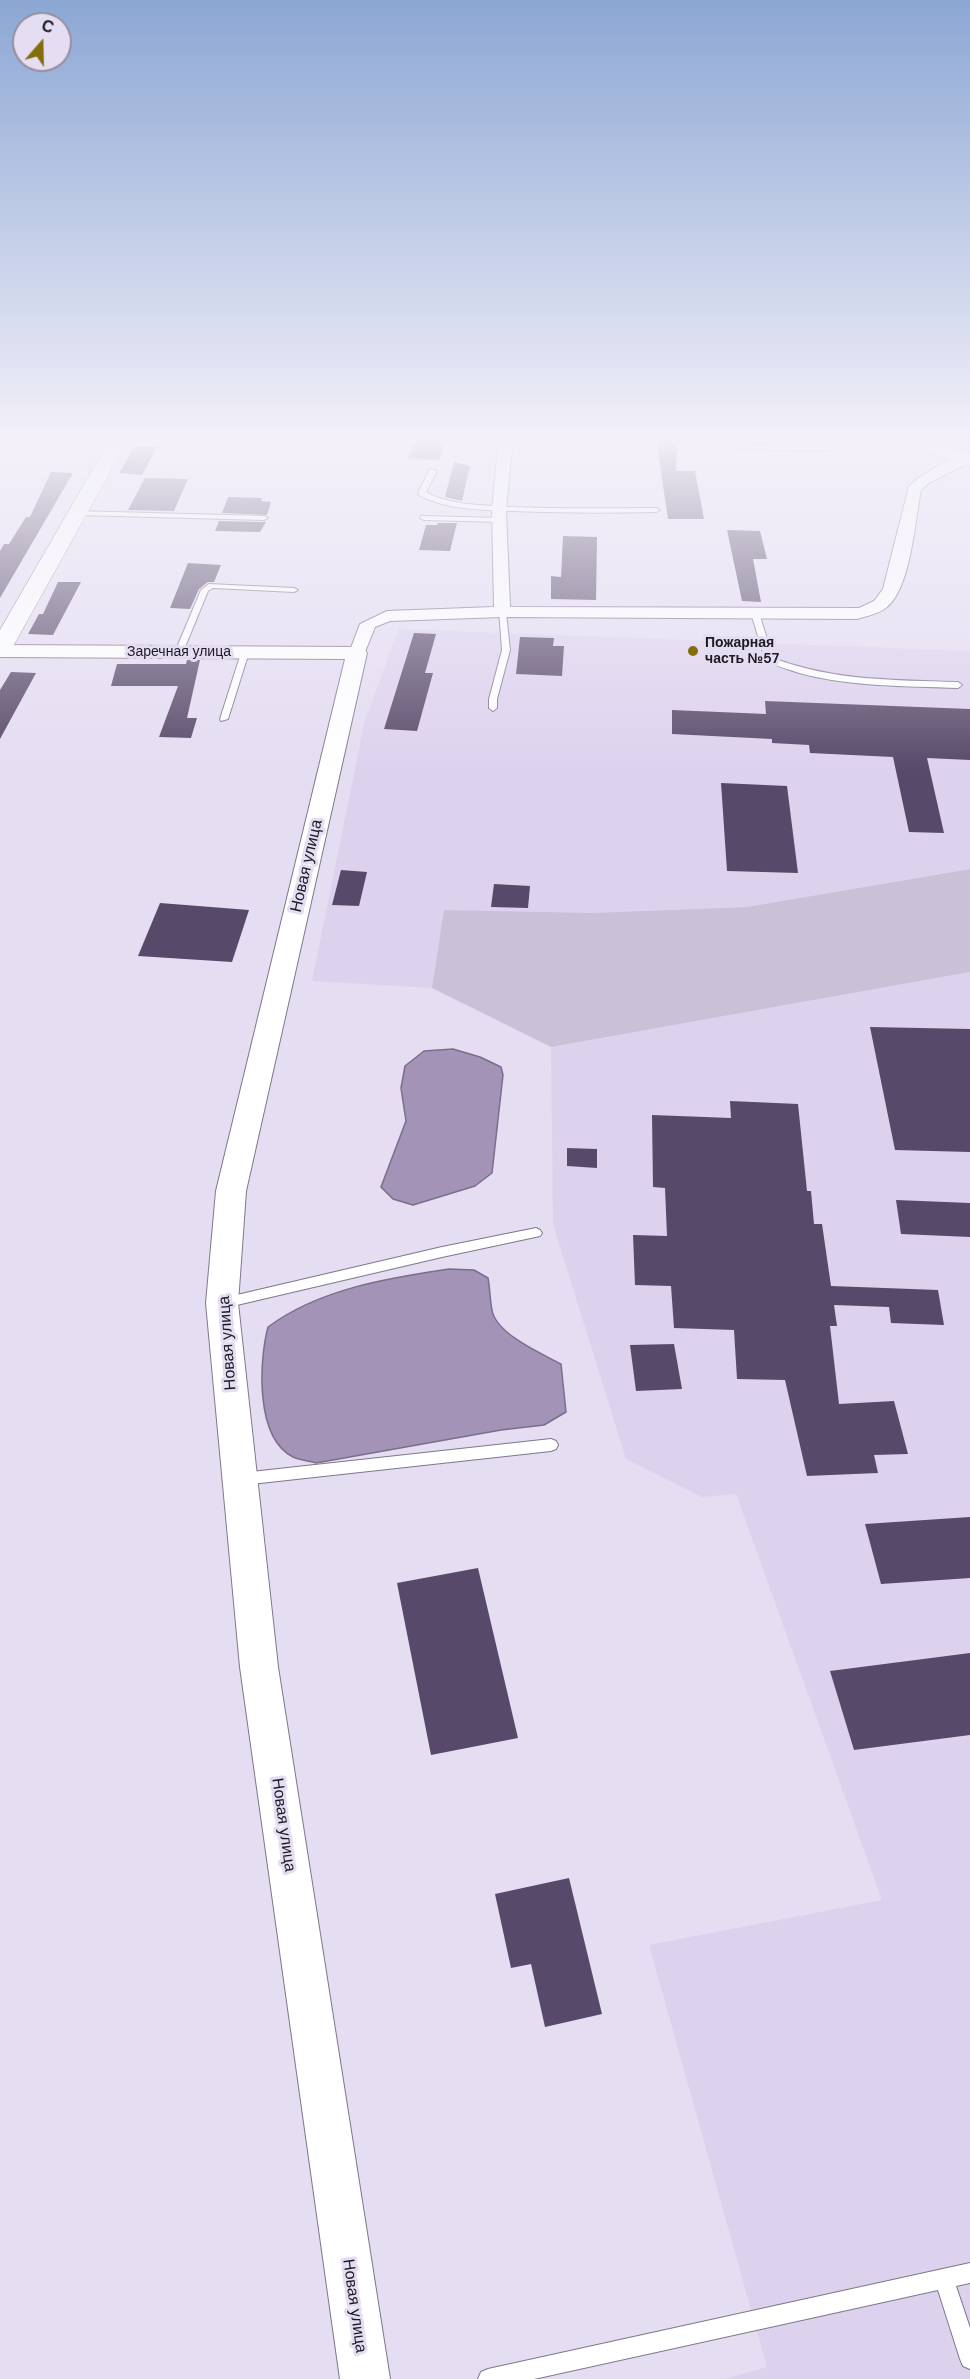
<!DOCTYPE html>
<meta charset="utf-8">
<style>
body{margin:0}
#map{position:relative;width:970px;height:2379px;overflow:hidden;background:#e5ddf2;font-family:"DM Sans",sans-serif}
canvas{display:block}
.north{position:absolute;left:12px;top:12px;width:60px;height:60px;box-sizing:border-box;background:#e5ddf2;border:2px solid #958f9f;border-radius:50%;rotate:20deg;font-size:16px;font-weight:700;line-height:24px;text-align:center;color:#1d1a22}
.north::after{content:'';display:block;margin:auto;width:21px;height:27px;background:#846e0c;clip-path:polygon(50% 0,100% 100%,50% 72%,0 100%)}
</style>
<div id="map">
<canvas width="970" height="2379"></canvas>
<div class="north">С</div>
</div>
<script>
const c = document.querySelector('canvas').getContext('2d');
c.lineJoin = 'round';
function fill(path, color) { c.fillStyle = color; c.fill(path, 'evenodd'); }
function stroke(path, color, width, dash) { c.strokeStyle = color; c.lineWidth = width; c.lineCap = dash ? 'butt' : 'round'; c.setLineDash(dash || []); c.stroke(path); }
function write(font, color, halo, rows, align = 'center') {
  c.font = font + ' "DM Sans",sans-serif'; c.lineWidth = 6; c.setLineDash([]); c.textBaseline = 'middle'; c.strokeStyle = halo; c.fillStyle = color; for (const [text, x, y, turn = 0] of rows) {
    c.save(); c.translate(x, y); c.rotate((+turn || 0) * Math.PI / 180); c.textAlign = isNaN(turn) ? turn : align; if (halo) c.strokeText(text, 0, 0); c.fillText(text, 0, 0); c.restore();
  }
}
fill(new Path2D(`
 M399,629L970,651V869L747,907L566,914L445,910L432,988L312,981L365,720Z
 M970,972V2379H725L767,2367L649,1945L882,1900L736,1494L702,1497L626,1459L553,1224L551,1047Z`), '#ddd2ee');
fill(new Path2D(`
 M970,869V972L551,1047L432,988L444,910L591,913L747,907Z`), '#cac0d8');
const water = new Path2D(`
 M453,1049L480,1057L501,1067L503,1075L492,1173L475,1186L413,1205L393,1199L381,1187L406,1121L401,1088L405,1066L424,1051Z
 M449,1269L474,1270L488,1278C490,1289 490,1300 492,1310C496,1334 542,1354 561,1364L566,1412L544,1425L501,1430L316,1463C309,1461 300,1460 293,1457C255,1438 259,1361 268,1327C319,1289 388,1278 449,1269Z`);
fill(water, '#a293b7');
stroke(water, '#7a6f8a', 1.5);
fill(new Path2D(`
 M416,438H446L439,460L408,458Z
 M656,438H677L676,471H695L704,519H668Z
 M135,446L157,447L142,475L119,473Z
 M454,462L470,466L462,501L445,497Z
 M51,472L73,473L0,598V551L4,544H9L26,517H30Z
 M145,478L188,479L174,511L128,510Z
 M228,497L262,498L261,501L271,502L267,515L222,513Z
 M219,521L264,522H266L260,532L215,531Z
 M438,523H457L450,551L419,550L426,525H437Z
 M727,530L760,531L767,559H753L761,602L742,601Z
 M563,536L597,537L596,600L551,599V576L561,577Z
 M188,563L221,565L214,582H208L199,589L190,609L170,608Z
 M58,582H81L53,635L28,634L39,614H43Z
 M414,633L436,634L425,673H433L417,731L384,729Z
 M520,637L554,638L553,646H564L562,676L516,674Z
 M187,660H200L187,718H197L191,738L159,737L178,686H111L117,664H186Z
 M11,672L36,673L0,739V690Z
 M765,701L970,709V760L927,758L944,833L909,832L893,757L810,753L809,745L772,743V739L672,734V710L766,714Z
 M721,783L787,786L798,873L727,871Z
 M341,870L367,872L359,906L332,905Z
 M494,884L530,886L528,908L491,907Z
 M160,903L249,910L232,962L138,956Z
 M870,1027L970,1029V1152L895,1150Z
 M730,1101L798,1104L807,1191H811L814,1224H822L831,1286L938,1290L944,1325L891,1323L889,1307L834,1305L837,1326H830L839,1404L894,1401L908,1454L874,1455L878,1473L807,1476L785,1380L737,1379L734,1330L674,1328L671,1286L635,1285L633,1235L667,1236L665,1188L653,1187L652,1115L731,1118Z
 M567,1148L597,1149V1168L567,1166Z
 M896,1200L970,1203V1237L901,1234Z
 M674,1344L682,1389L636,1391L630,1345Z
 M970,1517V1578L881,1584L865,1524Z
 M478,1568L518,1738L431,1755L397,1583Z
 M970,1653V1735L854,1750L830,1671Z
 M569,1878L602,2014L545,2027L531,1964L511,1968L495,1894Z`), '#574969');
const service = new Path2D(`
 M833,438H839V447L824,451L733,448L730,446L733,444L824,447L833,445Z
 M430,469L437,471L426,492C451,506 484,505 512,507C560,509 608,508 656,508L660,510L656,512C608,513 561,513 513,511C482,510 447,510 419,495L418,493Z
 M75,511L264,516L268,518L264,520L78,515L74,513Z
 M421,516L500,518L504,520L500,522L424,520L420,518Z
 M209,584L294,588L298,590L294,592L213,588L208,591L183,652L176,654L175,652L201,590Z
 M499,610L506,612L510,650L497,699V708L493,711L489,708V699L502,650Z
 M752,611L759,613L773,658C833,681 895,680 958,682L962,685L958,688C905,686 851,687 799,673C788,669 774,666 765,659L751,613Z
 M242,650L249,652L228,719L221,721L220,719Z
 M536,1228L540,1230L542,1233L540,1236L442,1257L224,1308L219,1306L218,1303L219,1300L224,1298L442,1247Z
 M551,1439L556,1441L558,1445L556,1449L551,1451L242,1485L237,1483L235,1479L237,1475L242,1473Z
 M970,2263V2283L956,2286L970,2328V2369L963,2366L960,2359L938,2290L534,2379H478L481,2372L488,2369Z`);
const minor = new Path2D(`
 M499,438H513L506,509L510,607L859,608L874,601L883,589L909,486C920,476 955,453 970,456V462L929,483L921,490C915,520 911,587 887,607C879,614 867,616 857,619L502,617L390,621L375,627L363,657H351L349,653L360,624L387,611L494,607L492,509Z`);
const tertiary = new Path2D(`
 M0,645L357,647L364,649L367,653L246,1191L238,1303L278,1667L390,2379H340L240,1667L206,1303L216,1191L345,659L0,657Z`);
const secondary = new Path2D(`
 M111,438H129L11,650L8,655L0,657V630Z
 M895,438H922L970,454V466L897,442Z`);
stroke(service, '#7f778a', 2);
stroke(minor, '#7f778a', 2);
stroke(tertiary, '#7f778a', 2);
stroke(secondary, '#7f778a', 1);
fill(service, '#fff');
fill(minor, '#fff');
fill(tertiary, '#fff');
fill(secondary, '#fff');
const sky = c.createLinearGradient(0, 0, 0, 771);
sky.addColorStop(0, '#8ca7d4');
sky.addColorStop(0.57, '#f3f0f9');
sky.addColorStop(1, '#f3f0f900');
c.fillStyle = sky;
c.fillRect(0, 0, 970, 771);
for (const [x, y, r, color] of [
 [693,651,6,"#846e0c"]
]) { const dot = new Path2D(); dot.arc(x, y, r, 0, 2 * Math.PI); c.fillStyle = color; c.fill(dot); stroke(dot, '#e5ddf2', 2); }
write('bold 14px', '#1d1a22', '#e5ddf2', [
 ["Пожарная",705,643],
 ["часть №57",705,659]
], 'left');
write('14px', '#1d1a22', '#e5ddf2', [
 ["Заречная улица",179,652]
]);
write('16px', '#1d1a22', '#e5ddf2', [
 ["Новая улица",307,866,-77],
 ["Новая улица",228,1343,-94],
 ["Новая улица",283,1825,82],
 ["Новая улица",354,2306,82]
]);
</script>
